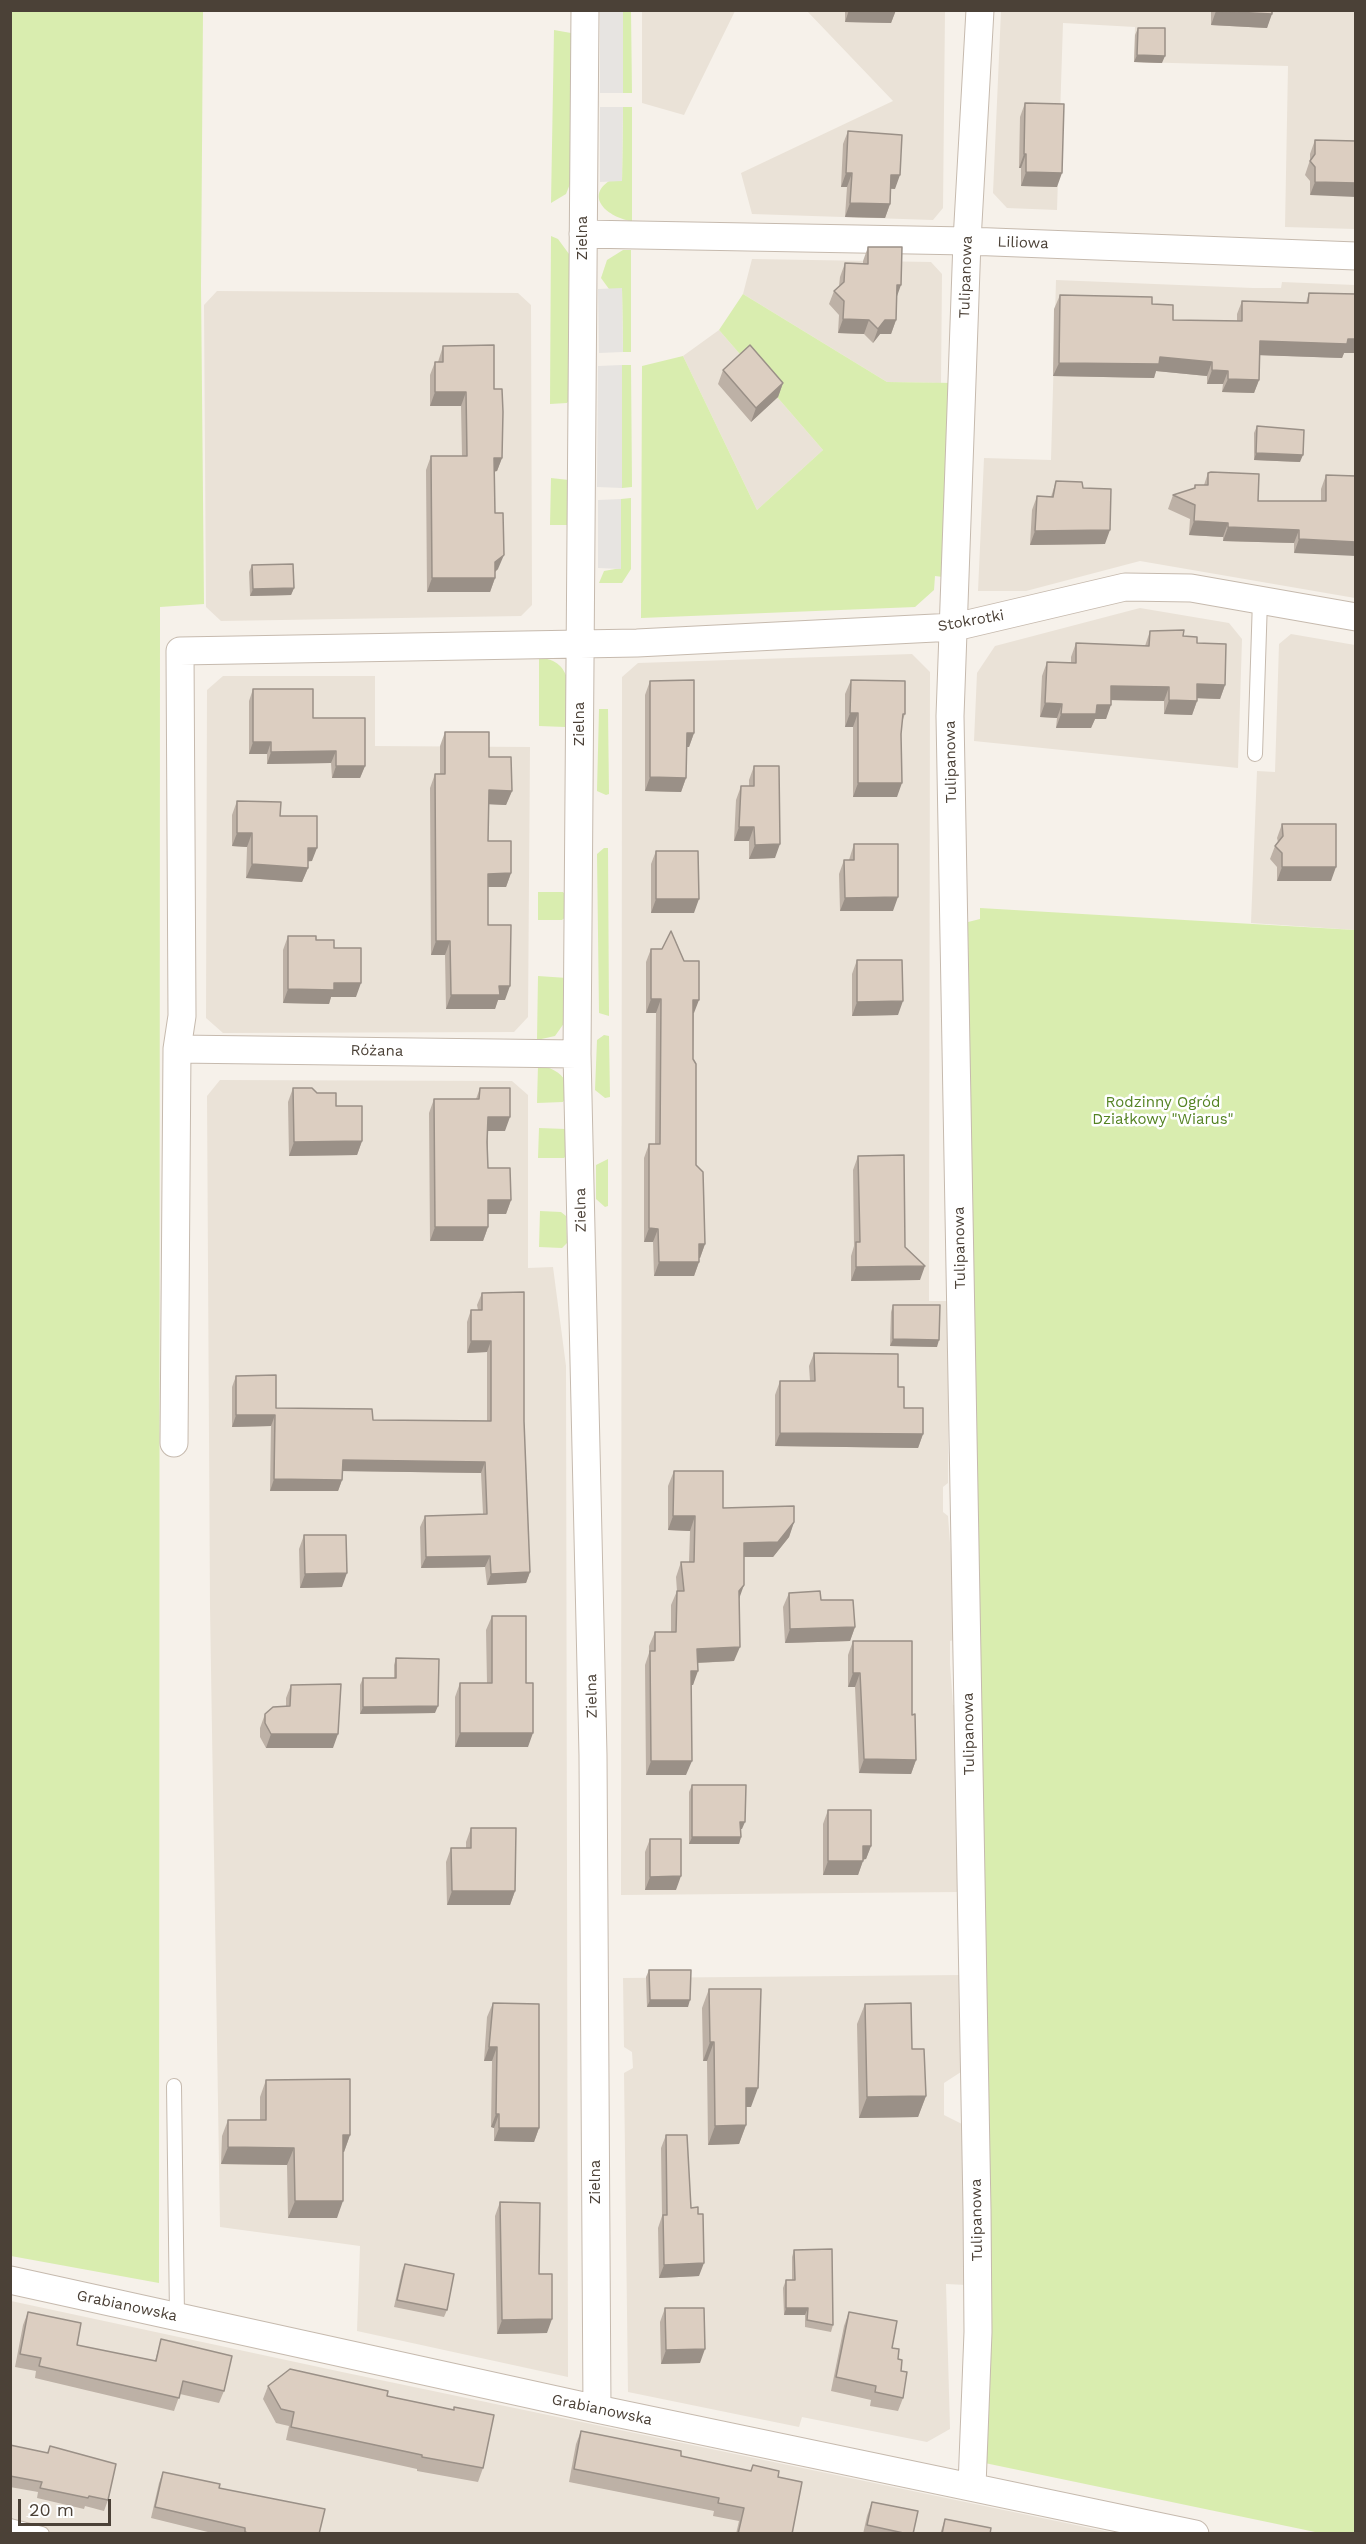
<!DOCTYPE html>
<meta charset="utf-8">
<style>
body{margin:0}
#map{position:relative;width:1366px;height:2544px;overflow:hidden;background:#f6f1ea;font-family:"Work Sans",sans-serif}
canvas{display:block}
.frame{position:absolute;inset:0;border:12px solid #4b4137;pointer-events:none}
.scale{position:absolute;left:18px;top:2499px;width:93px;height:27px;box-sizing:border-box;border:3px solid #4b4137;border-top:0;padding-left:8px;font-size:18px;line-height:21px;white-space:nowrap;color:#4b4137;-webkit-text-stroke:4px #fff;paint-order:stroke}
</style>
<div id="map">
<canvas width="1366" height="2544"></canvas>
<div class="frame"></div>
<div class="scale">20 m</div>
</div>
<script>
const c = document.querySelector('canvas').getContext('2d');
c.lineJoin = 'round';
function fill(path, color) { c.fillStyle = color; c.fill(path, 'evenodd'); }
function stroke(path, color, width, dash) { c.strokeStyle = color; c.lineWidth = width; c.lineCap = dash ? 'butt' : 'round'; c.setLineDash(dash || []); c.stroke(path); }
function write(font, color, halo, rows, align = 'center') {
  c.font = font + ' "Work Sans",sans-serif'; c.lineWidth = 5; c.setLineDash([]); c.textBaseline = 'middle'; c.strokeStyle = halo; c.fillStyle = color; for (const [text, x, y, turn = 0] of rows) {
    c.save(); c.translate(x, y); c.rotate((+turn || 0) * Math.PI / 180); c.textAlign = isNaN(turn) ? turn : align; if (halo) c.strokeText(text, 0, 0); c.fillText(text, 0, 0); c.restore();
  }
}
fill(new Path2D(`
 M642,11H735L684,115L642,103Z
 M807,11H945L943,208L933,220L752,214L741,173L893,101Z
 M1001,11H1355V229L1285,227L1288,66L1134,62L1135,27L1063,23L1057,210L1007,208L993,193Z
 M752,259L931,262L942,274L941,383L887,382L743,294Z
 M1056,280L1253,288H1281L1282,282L1355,285V598L1140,561L1026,591H978L984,458L1051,460Z
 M217,291L518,293L531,305L532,605L521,616L221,621L206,607L204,305Z
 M719,330L823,450L757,510L683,356Z
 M1140,608L1229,623L1242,639L1238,768L974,741L977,673L995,646Z
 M1291,634L1355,645V930L1251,923L1257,771L1275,772L1279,644Z
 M912,654L930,672L929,1301H948V1483L943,1487V1512L948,1516L951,1556L954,1640L950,1641V1664L953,1705H955L959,1892L621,1895L622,677L638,663Z
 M223,676H375V746L530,747L528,1017L514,1032L223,1033L206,1018L207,690Z
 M220,1080L512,1081L528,1095V1268L553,1267L566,1366L568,2377L357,2331L360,2246L220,2227L210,1607L207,1096Z
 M961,1975L964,2070L944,2083V2115L964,2125L967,2285L946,2284L950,2429L927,2442L802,2417L799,2427L628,2392L624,2073L633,2068L632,2052L624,2047L623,1978Z
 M11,2301L342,2372L1114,2533L11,2534Z`), '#eae2d7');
fill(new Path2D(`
 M10,11H203L201,286L204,604L160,607L159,2283L11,2256Z
 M623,11H631L632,93H623Z
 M554,30L571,33L570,184L566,194L551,203Z
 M623,107H632V221C612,219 583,199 609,181H622Z
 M551,236L558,239L569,254V400L567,403L550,404Z
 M623,250H631V352H623L622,289H609L601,278L607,260Z
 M743,294L887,382L956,383L943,577L935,576L934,590L915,607L641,618L642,366L683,356L757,510L823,450L719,330Z
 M622,365H631L632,487L622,488Z
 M551,478L569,480L567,525H550Z
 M631,498V569L622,583H599L604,571L621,568V499Z
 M539,658C575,659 570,697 569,723L565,727L539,726Z
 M599,709H608L609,794L606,795L597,791Z
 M604,848H608L609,1016L599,1013L597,854Z
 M538,892H563L568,898V915L562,920H538Z
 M980,908L1355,930V2533H1320L980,2462L968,922L980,919Z
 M538,976L567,978V1019L555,1036L537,1040Z
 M604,1035L609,1036L610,1097L605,1098L595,1090L597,1040Z
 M538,1065C556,1067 578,1083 563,1102L537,1103Z
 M539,1128L566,1129L567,1155L564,1158H538Z
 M608,1159V1206L605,1207L596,1199V1165Z
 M540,1211L561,1212L566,1216L567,1243L562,1248L539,1247Z`), '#d9edaf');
fill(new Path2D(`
 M600,11H623V93H600Z
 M600,107H623L622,181L600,182Z
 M622,288L623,352L599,353L598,289Z
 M622,365V488L597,487L598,366Z
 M621,499V569L598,568V500Z`), '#e7e4e1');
const lane = new Path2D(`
 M1255,754L1260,600
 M174,2086L177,2316
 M10,2526L42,2534`);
const street = new Path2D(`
 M585,10L577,1054L593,1755L597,2409
 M583,234L967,241L1356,256
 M177,1049L577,1054
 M174,1443L177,1049L182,1016L180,651L637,643L955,627L1125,587L1191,588L1356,617
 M10,2280L597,2409L1195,2534
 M972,2486L978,2332L977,2209L950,716L967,241L980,10`);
stroke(lane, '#c6baae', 16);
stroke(street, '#c6baae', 29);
stroke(lane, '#fff', 14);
stroke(street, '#fff', 27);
fill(new Path2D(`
 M845,10H896L891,23L845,22Z
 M1211,10H1272L1267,28L1211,25Z
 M1138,28L1162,63L1134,62L1135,35Z
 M1025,103L1057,187L1021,186V168H1019L1020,117Z
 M848,131L895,189H891L890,204L885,218L845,217L847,187H841L843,144Z
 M1315,140L1356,141L1310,195V181L1305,175L1310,160V154Z
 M868,247L897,297L896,320L891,334H880L873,343L864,334L838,333L839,315L829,304L834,291L839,286L840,277L845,263L863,264V261Z
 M1309,293L1356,294V353H1344L1342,358L1260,355L1259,380L1254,393L1222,392L1223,384H1207V376L1156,371L1154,378L1053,376L1054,309L1060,295L1152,304L1173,320L1237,321V314L1242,301L1306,303Z
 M443,346L494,389L502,458L497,471L494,472L495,513L498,569L495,572V578L490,592H427L426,470L431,456H462L461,406H430V375L435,362H438Z
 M723,370L783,383L778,397L751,422L718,384Z
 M1257,426L1300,462L1254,460V433Z
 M1208,473L1258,501H1321V489L1326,475L1356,476L1294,553V543L1223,541V537L1189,535L1190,519L1168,509L1173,495L1194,489L1195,485H1204Z
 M1056,481L1083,488L1105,544L1030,545L1032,510L1037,496L1051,497Z
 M252,565L294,588L291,595L250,596L249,572Z
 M1150,631L1183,636L1197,643L1225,685L1220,699L1197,698V701L1192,715L1164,714V701L1111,700L1106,719H1095L1091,728H1056L1057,718L1040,717L1042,676L1047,662L1071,663V657L1076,643L1145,646Z
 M851,680L905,714L902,722L897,797H853V727H845V694Z
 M650,681L694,733L689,747H686V778L681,792L645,791V695Z
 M253,689L313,718L365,766L360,778H332L331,763L267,764V754H249V701Z
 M445,732L489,757L512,791L506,805L488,804V841L511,873L506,887H488V925L505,1000H498L495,1009H446L445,955H431L430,788L435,774H440V746Z
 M754,766L775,858L749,859V841H734L736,800L741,786H749V780Z
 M237,801L280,816L312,861H308V868L302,882L246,878L247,847L232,846V815Z
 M1282,824L1331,881H1277V867L1270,859L1275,846L1278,842L1277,838Z
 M854,844L893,911H840L839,874L844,860H849Z
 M656,851L694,913H651V864Z
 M288,936L316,940L334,948L356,997H331L329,1004L283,1003V950Z
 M651,949L694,1013L693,1059L696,1165L705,1244L700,1258H699V1262L694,1276H654L653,1242H644V1158L649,1144H655L656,1013H646V962Z
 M857,960L898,1015L852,1016V974Z
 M293,1088L317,1093L336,1106L362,1141L357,1155L289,1156L288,1102Z
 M480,1088L505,1131H488V1168L511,1200L506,1214H488V1227L483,1241H430L429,1113L434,1099H476Z
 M858,1156L905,1247L920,1280L851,1281V1256L854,1246L853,1170Z
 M482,1293L524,1421L530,1572L526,1583L487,1585L485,1567L421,1568L420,1527L425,1516L483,1514L481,1473L343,1471L342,1480L338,1491H270L271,1426L232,1427V1387L236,1376L276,1408L373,1420L487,1421V1352L467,1353V1322L471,1310H478L477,1305Z
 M893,1305L937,1347L890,1346L891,1312Z
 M814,1353L898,1387L904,1408L923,1434L918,1448L775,1446V1395L780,1381H810L809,1366Z
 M674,1471L723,1508L794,1522L789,1537L773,1557H744L739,1599L734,1661L698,1663L693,1685H691L686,1775H646L645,1665L649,1653V1646L655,1632H671V1605L677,1591L676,1577L681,1562H689L690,1531L668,1530V1486Z
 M304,1535L342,1587L300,1588L299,1549Z
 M789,1593L821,1600L855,1627L850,1641L785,1643L783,1607Z
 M492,1616L526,1683L528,1747H455V1697L460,1683H487L486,1630Z
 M853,1641L912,1715L916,1760L911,1774L859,1773L855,1687H848V1655Z
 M396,1658L435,1713L360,1714V1685L363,1678H394V1665Z
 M291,1685L333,1748H266L260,1737V1728L265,1714L286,1706V1698Z
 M692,1785L742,1829H741V1837L739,1844H689V1792Z
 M828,1810L871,1846L866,1859L863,1860L858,1875H823V1824Z
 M471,1828L515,1891L510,1905H447L446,1862L451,1848H466V1842Z
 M650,1839L676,1890H645V1852Z
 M649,1970L688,2007H647L646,1977Z
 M709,1989L751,2107H746V2125L739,2144L708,2145L707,2061H703L702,2008Z
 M493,2003L539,2128L534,2142L494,2141V2128L491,2127L492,2061H484L487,2017Z
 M865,2004L912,2049L926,2096L918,2117L859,2118L857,2024Z
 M266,2080L350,2135L344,2152H343L337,2218H288L287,2165L221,2164L222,2136L228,2120H260V2097Z
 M666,2135L691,2208L698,2214L699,2276L659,2278L658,2228L662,2216L661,2148Z
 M500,2202L539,2274L547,2333L497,2334L495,2216Z
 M794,2250L833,2325L831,2332L805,2327V2315H784L783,2288L786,2280H792V2257Z
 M405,2264L447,2310L444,2317L394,2307L402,2271Z
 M665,2308L700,2363L661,2364L660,2322Z
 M28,2312L77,2345L155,2361L161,2339L224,2391L219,2403L180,2394L174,2411L35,2378L36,2371L15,2367L23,2325Z
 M849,2312L892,2348L898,2359L901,2371L903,2398L898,2411L870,2406L871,2400L831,2391L844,2326Z
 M268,2386L387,2396L483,2468L478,2482L417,2471V2469L286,2440L289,2426L276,2423L263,2399Z
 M581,2431L681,2456L751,2471L753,2465L778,2477L792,2534H736L739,2521L713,2516L714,2511L569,2482L576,2444Z
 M10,2445L47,2453L50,2446L108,2500L104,2511L85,2506L84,2509L37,2498L38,2492L10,2487Z
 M163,2472L219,2488L319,2534H216L151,2518L159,2483Z
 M872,2502L913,2534H863L867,2516Z
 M945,2519L990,2534H940Z`), '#bdb1a6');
fill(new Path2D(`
 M849,10H896L891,23L845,22Z
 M1216,11L1272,14L1267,28L1211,25Z
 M1137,55L1165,56L1162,63L1134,62Z
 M1024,154H1026L1021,168H1019Z
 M1026,172L1062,173L1057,187L1021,186Z
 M846,173H852L847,187H841Z
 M891,175H900L895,189L886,188Z
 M1315,182L1356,183V197L1310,195Z
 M850,203L890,204L885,218L845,217Z
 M897,285H901L896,299Z
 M843,319L869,320L864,334L838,333Z
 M885,320H896L891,334H880L873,343L878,329Z
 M1348,339H1356V353H1344L1342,358L1255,355L1260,341Z
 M1160,357L1212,362L1207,376L1156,371L1154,378L1053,376L1059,363Z
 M1212,370L1228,371L1223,384H1207Z
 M1228,379L1259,380L1254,393L1222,392Z
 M783,383L778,397L751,422L756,408Z
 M435,392H466L461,406H430Z
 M1256,453L1303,455L1300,462L1254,460Z
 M494,458H502L497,471L489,472Z
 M1194,521L1228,523L1223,537L1189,535Z
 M1228,527L1299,530L1294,543L1223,541Z
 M1110,530L1105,544L1030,545L1035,531Z
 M1299,539L1356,542V556L1294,553Z
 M504,555L498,569L490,576L495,562Z
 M432,578H495L490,592H427Z
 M294,588L291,595L250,596L253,589Z
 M1197,684L1225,685L1220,699L1192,698Z
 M1111,686L1169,687L1164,701L1106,700Z
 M1169,700L1197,701L1192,715L1164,714Z
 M1045,703L1062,704L1057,718L1040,717Z
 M1097,705H1111L1106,719H1095L1091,728H1056L1061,714Z
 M850,713H858L853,727H845Z
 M687,733H694L689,747H681Z
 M253,742H271L267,754H249Z
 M336,751L331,763L267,764L271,752Z
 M336,766H365L360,778H332Z
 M650,777L686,778L681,792L645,791Z
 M858,783H902L897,797H853Z
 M489,790L512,791L506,805L484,804Z
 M739,827H754L749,841H734Z
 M237,833H252L247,847L232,846Z
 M780,844L775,858L749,859L755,845Z
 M308,848H317L312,861L303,862Z
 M252,864L308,868L302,882L246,878Z
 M1282,867H1336L1331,881H1277Z
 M511,873L506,887H483L488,874Z
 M898,897L893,911H840L845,898Z
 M656,899H699L694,913H651Z
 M436,941H450L445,955H431Z
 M334,983H361L356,997H331L329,1004L283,1003L288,989Z
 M499,986H510L505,1000H498L495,1009H446L451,995Z
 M651,999H661L656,1013H646Z
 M693,1000H699L694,1013H688Z
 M903,1001L898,1015L852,1016L857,1002Z
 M488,1117H510L505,1131H483Z
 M362,1141L357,1155L289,1156L294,1142Z
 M488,1200H511L506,1214H483Z
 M435,1227H488L483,1241H430Z
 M649,1228L658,1229L653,1242H644Z
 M699,1244H705L700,1258H694Z
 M659,1262H699L694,1276H654Z
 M925,1266L920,1280L851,1281L856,1267Z
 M893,1339L939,1340L937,1347L890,1346Z
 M471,1341H491L487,1352L467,1353Z
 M236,1415H275L271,1426L232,1427Z
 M780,1433L923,1434L918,1448L775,1446Z
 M343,1460L485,1462L481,1473L339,1471Z
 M274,1479L342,1480L338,1491H270Z
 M673,1516H695L690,1531L668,1530Z
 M794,1522L789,1537L773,1557H739L744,1543Z
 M490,1556L485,1567L421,1568L426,1557Z
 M530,1572L526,1583L487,1585L491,1574Z
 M347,1573L342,1587L300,1588L305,1574Z
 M744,1585L739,1599V1591Z
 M855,1627L850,1641L785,1643L790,1629Z
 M740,1647L734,1661L692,1663L697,1649Z
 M691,1671H698L693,1685H686Z
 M853,1673H860L855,1687H848Z
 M438,1706L435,1713L360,1714L363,1707Z
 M460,1733H533L528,1747H455Z
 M271,1734H338L333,1748H266Z
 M864,1759L916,1760L911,1774L859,1773Z
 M651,1761H692L686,1775H646Z
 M740,1822H745L742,1829H738Z
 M692,1837H741L739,1844H689Z
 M863,1846H871L866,1859L858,1860Z
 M828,1861H863L858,1875H823Z
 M681,1876L676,1890H645L650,1877Z
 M452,1891H515L510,1905H447Z
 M650,2000H690L688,2007H647Z
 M710,2042H714L707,2061H703Z
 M489,2047H497L492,2061H484Z
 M746,2088H758L751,2107H739Z
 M926,2096L918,2117L859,2118L867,2097Z
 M496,2114H499L494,2128L491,2127Z
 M746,2125L739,2144L708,2145L715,2126Z
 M499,2128H539L534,2142L494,2141Z
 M343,2135H350L344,2152H337Z
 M228,2147L294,2148L287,2165L221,2164Z
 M295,2201H343L337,2218H288Z
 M704,2263L699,2276L659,2278L664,2265Z
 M786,2308H808L805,2315H784Z
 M552,2319L547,2333L497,2334L502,2320Z
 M705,2349L700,2363L661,2364L666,2350Z`), '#9a9087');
const building = new Path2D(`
 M1216,10H1272V14L1216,11Z
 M1138,28H1165V56L1137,55Z
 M1025,103L1064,104L1062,173L1026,172V154H1024Z
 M848,131L902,135L900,175H891L890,204L850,203L852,173H846Z
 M1315,140L1356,141V183L1315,182V167L1310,161L1315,154Z
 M868,247H902L901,285H897L896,320H885L878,329L869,320L843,319L844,301L834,291L844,282L845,263L868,264Z
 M1309,293L1356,294V339H1348L1347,344L1260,341L1259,380L1228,379V371L1212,370V362L1160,357L1159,364L1059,363L1060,295L1152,297V304L1173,305V320L1242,321V301L1308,303Z
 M494,345V389H502L503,412L502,458H494L495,513H503L504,555L495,562V578H432L431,456H467L466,392H435V362H443V346Z
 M750,345L783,383L756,408L723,370Z
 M1257,426L1304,430L1303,455L1256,453Z
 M1211,472L1259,474L1258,501H1326V475L1356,476V542L1299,539V530L1228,527V523L1194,521L1195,505L1173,495L1195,488V485H1208V473Z
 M1056,481L1082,482L1083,488L1111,489L1110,530L1035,531L1037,496L1053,497Z
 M293,564L294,588L253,589L252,565Z
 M1184,630L1183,636L1197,637V643L1226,644L1225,685L1197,684V701L1169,700V687L1111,686V705H1097L1096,714H1061L1062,704L1045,703L1047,662L1076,663V643L1149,646L1150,631Z
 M694,680V733H687L686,778L650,777V681Z
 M851,680L905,681V714H903L901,734L902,783H858V713H850Z
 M253,689H313V718H365V766H336V751L271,752V742H253Z
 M445,732H489V757H511L512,791L489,790L488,841H511V873L488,874V925H511L510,986H499L500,995H451L450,941H436L435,774H445Z
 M754,766H779L780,844L755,845L754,827H739L741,786H754Z
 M237,801L281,802L280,816H317V848H308V868L252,864V833H237Z
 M1282,824H1336V867H1282V853L1275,846L1283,836Z
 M854,844H898V897L845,898L844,860H854Z
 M656,851H698L699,899H656Z
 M671,931L684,961H699V1000H693V1059L696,1064V1165L703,1172L705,1244H699V1262H659L658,1229L649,1228V1144H660L661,999H651V949H662Z
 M288,936H316V940H334V948H361V983H334V990L288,989Z
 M857,960H902L903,1001L857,1002Z
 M293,1088H312L317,1093H336V1106H362V1141L294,1142Z
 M480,1088H510V1117H488L487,1142L488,1168H510L511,1200H488V1227H435L434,1099H479Z
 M904,1155L905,1247L925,1266L856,1267V1242H860L858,1156Z
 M524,1292V1421L530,1572L491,1574L490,1556L426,1557L425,1516L487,1514L485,1462L343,1460L342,1480L274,1479L275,1415H236V1376L276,1375V1408L372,1409L373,1420L491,1421V1341H471V1310H482V1293Z
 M893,1305H940L939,1340L893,1339Z
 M814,1353L898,1354V1387H904V1408H923V1434L780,1433V1381H815Z
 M674,1471H723V1508L794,1506V1522L778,1542L744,1543V1585L739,1591L740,1647L697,1649L698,1671H691L692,1761H651L650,1651H655V1632H676L677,1591H684L681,1562H694L695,1516H673Z
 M304,1535H346L347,1573L305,1574Z
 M820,1591L821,1600H853L855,1627L790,1629L789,1593Z
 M492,1616H526V1683H533V1733H460V1683H492Z
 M853,1641H912V1715L915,1714L916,1760L864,1759L860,1673H853Z
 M396,1658L439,1659L438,1706L363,1707V1678H396Z
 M341,1684L338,1734H271L265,1723V1714L273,1707L290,1706L291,1685Z
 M692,1785H746L745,1822H740L741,1837H692Z
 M828,1810H871V1846H863V1861H828Z
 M471,1828H516L515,1891H452L451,1848H471Z
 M650,1839H681V1876L650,1877Z
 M649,1970H691L690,2000H650Z
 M709,1989H761L758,2088H746V2125L715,2126L714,2042H710Z
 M493,2003L539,2004V2128H499V2114H496L497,2047H489Z
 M911,2003L912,2049H924L926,2096L867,2097L865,2004Z
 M350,2079V2135H343V2201H295L294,2148L228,2147V2120H266V2080Z
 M666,2135H687L691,2208L698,2207V2214H703L704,2263L664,2265L663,2215H667Z
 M500,2202L540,2203L539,2274H552V2319L502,2320Z
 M832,2249L833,2325L807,2320L808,2308H786V2280H795L794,2250Z
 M405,2264L454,2274L447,2310L397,2300Z
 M665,2308H704L705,2349L666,2350Z
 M28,2312L81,2323L77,2345L156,2361L161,2339L232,2356L224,2391L183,2381L179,2398L39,2366L41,2358L20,2354Z
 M849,2312L897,2321L892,2348L899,2349L898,2359L902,2360L901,2371L907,2372L903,2398L875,2392L876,2386L836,2377Z
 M290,2369L388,2391L387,2396L454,2410V2407L494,2415L483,2468L422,2457V2455L291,2427L294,2412L281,2409L268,2386Z
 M581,2431L681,2451V2456L751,2471L753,2465L779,2471L778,2477L802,2482L792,2534H738L744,2508L718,2503L719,2498L574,2469Z
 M10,2445L48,2453L50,2446L116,2464L108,2500L89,2496L88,2498L40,2488L42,2482L10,2476Z
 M163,2472L220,2484L219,2488L325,2509L319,2534H251L245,2532V2528L155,2507Z
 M872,2502L918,2511L913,2534H908L867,2525Z
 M945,2519L991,2528L990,2534H942Z`);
fill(building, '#dccec1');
stroke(building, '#9a9087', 1.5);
write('15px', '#4b4137', '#fff', [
 ["Zielna",583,238,-90],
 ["Liliowa",1023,243,2],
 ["Tulipanowa",966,277,-88],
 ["Stokrotki",971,621,-10],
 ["Zielna",580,724,-90],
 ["Tulipanowa",951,762,-91],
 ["Różana",377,1051,1],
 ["Zielna",581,1210,-91],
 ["Tulipanowa",960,1248,-91],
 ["Zielna",592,1696,-91],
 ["Tulipanowa",969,1734,-91],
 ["Zielna",596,2182,-90],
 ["Tulipanowa",977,2220,-91],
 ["Grabianowska",127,2306,12],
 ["Grabianowska",602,2410,12]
]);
write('15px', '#548323', '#fff', [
 ["Rodzinny Ogród",1163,1103],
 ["Działkowy \"Wiarus\"",1163,1120]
]);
</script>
